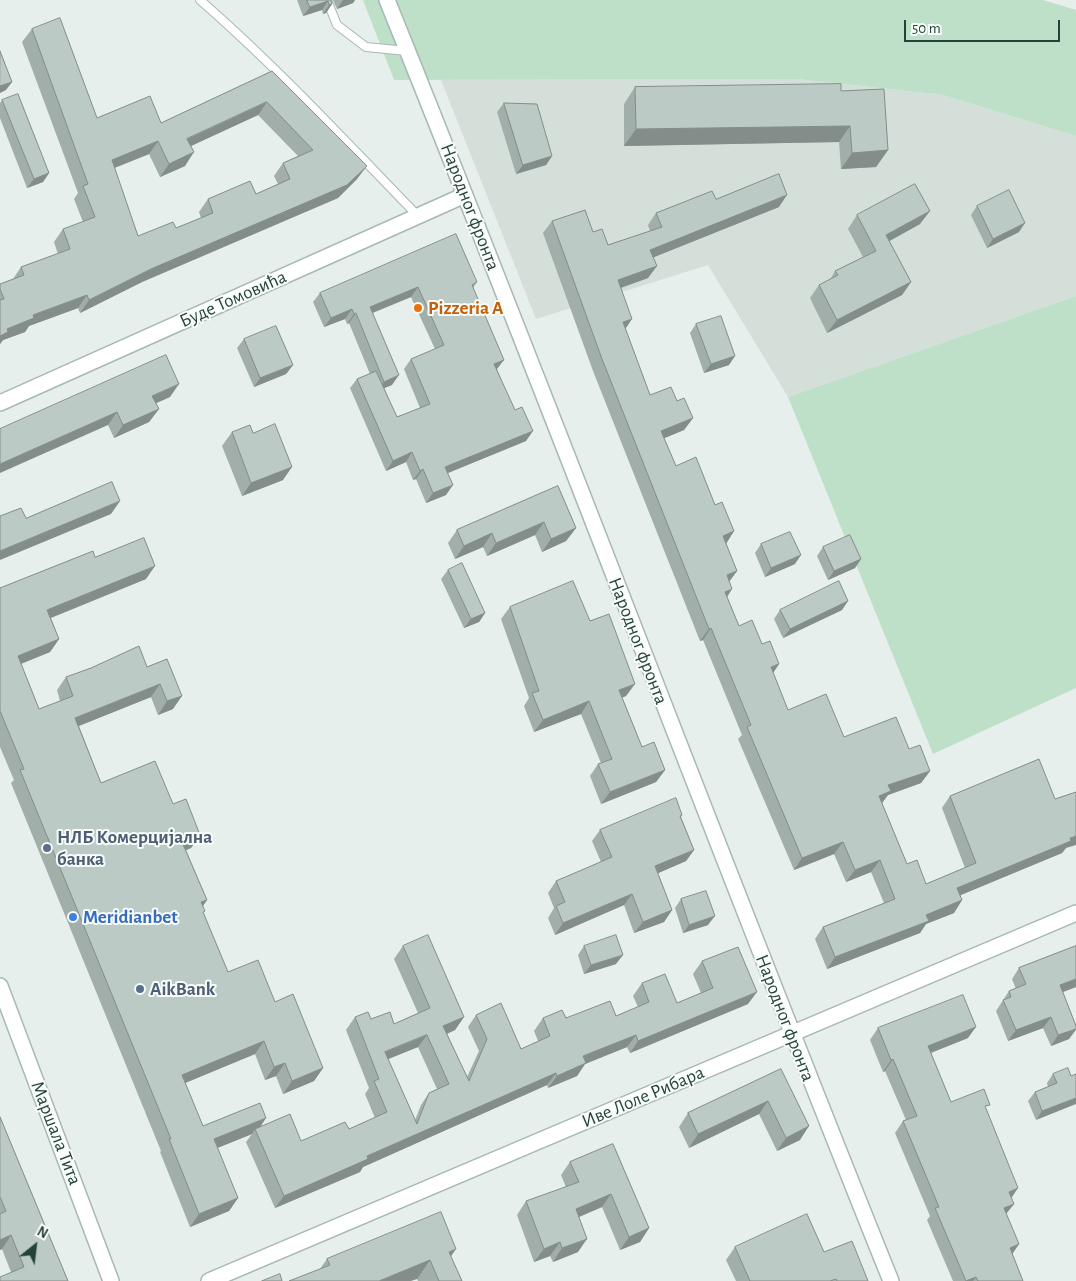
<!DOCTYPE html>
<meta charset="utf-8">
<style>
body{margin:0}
#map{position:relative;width:1076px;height:1281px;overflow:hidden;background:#e6efeb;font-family:"Alegreya Sans",sans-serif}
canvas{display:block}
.north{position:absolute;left:10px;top:1221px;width:50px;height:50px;-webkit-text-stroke:4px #f7fbf9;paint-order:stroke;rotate:29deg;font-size:14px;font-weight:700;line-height:20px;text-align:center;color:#24423a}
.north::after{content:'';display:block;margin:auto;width:18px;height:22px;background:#24423a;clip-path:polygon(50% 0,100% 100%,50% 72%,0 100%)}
.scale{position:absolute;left:904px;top:20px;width:156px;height:22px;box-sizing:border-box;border:2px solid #24423a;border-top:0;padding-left:6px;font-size:15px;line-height:18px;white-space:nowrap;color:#24423a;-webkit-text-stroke:4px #f7fbf9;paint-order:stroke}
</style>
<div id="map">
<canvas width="1076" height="1281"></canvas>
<div class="north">N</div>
<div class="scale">50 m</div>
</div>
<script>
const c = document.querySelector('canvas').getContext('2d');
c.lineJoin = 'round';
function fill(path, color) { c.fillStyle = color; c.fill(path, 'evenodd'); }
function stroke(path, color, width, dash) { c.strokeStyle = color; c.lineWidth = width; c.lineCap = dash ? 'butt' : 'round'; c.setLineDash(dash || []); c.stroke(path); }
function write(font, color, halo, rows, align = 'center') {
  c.font = font + ' "Alegreya Sans",sans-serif'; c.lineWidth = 4; c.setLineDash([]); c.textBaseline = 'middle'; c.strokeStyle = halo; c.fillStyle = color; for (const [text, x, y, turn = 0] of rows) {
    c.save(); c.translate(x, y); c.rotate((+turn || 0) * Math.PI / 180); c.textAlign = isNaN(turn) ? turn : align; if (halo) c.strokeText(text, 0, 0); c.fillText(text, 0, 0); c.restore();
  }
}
fill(new Path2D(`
 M798,79L943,95L1076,136V296L788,397L708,265L536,319L441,80Z`), '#d4dfda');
fill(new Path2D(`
 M363,0H1043L1076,10V136L943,95L798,79L394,80Z
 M1076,296V688L933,754L788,397Z`), '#bfe0c8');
const service = new Path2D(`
 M200,0C277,67 347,143 418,216
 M327,0L337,25L366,47L407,51`);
const minor = new Path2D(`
 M387,0C559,425 719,855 891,1281
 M0,403L465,195
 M209,1281L1076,913`);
const tertiary = new Path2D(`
 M0,986L111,1281`);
stroke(service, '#a8b8b2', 10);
stroke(minor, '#a8b8b2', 18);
stroke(tertiary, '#a8b8b2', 18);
stroke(service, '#fff', 8);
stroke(minor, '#fff', 15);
stroke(tertiary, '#fff', 15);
fill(new Path2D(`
 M297,0H331L332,4L326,13L323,14L322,10L303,16Z
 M333,0H355L353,3L337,9Z
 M32,29L97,118L161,123L272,71L357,179L338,198L142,282L80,313L78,308L29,326L25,332L3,340L0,344V284L13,279L21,267L58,254L54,242L63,229L83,222L74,199L78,193L22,42ZM258,115L298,156L283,163L274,176L278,184L256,194L208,199L199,212L201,218L176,228L138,236L114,168L149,154L160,177L185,166L191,146Z
 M635,87L841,91L888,150L876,167L841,169L839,142L624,146V104Z
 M2,100L49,173L43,182L27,188L0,118V103Z
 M504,103L552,156L546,165L516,174L497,112Z
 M716,199L779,207L653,257L648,278L621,288L625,328L650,395L677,401L693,418L684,430L664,438L676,466L715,505L734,531L726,543L737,571L729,582L727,597L739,626L762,644L779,664L773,673L788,710L844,737L909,749L930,771L921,783L888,795L882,803L907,864L926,884L965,868L942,808L950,796L1066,848L1062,853L960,895L962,900L954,913L926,924L920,933L827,969L815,939L823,927L884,903L871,872L846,882L834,854L794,870L738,739L742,735L703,640L700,641L593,371L543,233L552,221L593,232L608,245L650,231L648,225L656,213Z
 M977,206L1019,232L987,248L971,215Z
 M857,215L920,224L889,241L911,282L902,295L827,333L810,298L819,285L830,280L835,271L863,257L848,229Z
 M477,282L473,288L497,369L526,441L448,473L446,495L426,503L416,479L413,480L406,462L386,471L350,388L357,379L370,374L349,323L347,324L345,319L324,327L313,302L320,293ZM411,297L435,349L411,359L404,369L420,408L397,417L384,388L392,385L373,313Z
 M696,324L729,365L704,373L690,333Z
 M244,339L293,365L286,374L254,387L237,348Z
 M170,397L156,403L159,409L149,422L114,438L108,425L0,429Z
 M232,432L253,433L283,480L242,496L222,446Z
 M558,486L576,528L566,541L542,552L535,535L487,556L483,547L455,559L448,543L457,530Z
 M761,544L795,564L765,577L755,553Z
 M823,547L861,559L855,568L828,580L817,556Z
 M95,557L146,579L51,618L59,639L50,652L21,664L39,709L60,701L57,690L66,677L147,667L167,659L173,709L158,715L151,697L79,726L101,783L173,804L200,835L191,848L186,850L207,900L203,906V913L228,972L275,1002L323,1068L314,1081L283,1094L276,1076L265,1080L255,1054L185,1083L203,1126L260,1127L301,1141L349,1129L375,1118L365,1094L369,1088L346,1030L355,1017L394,1024L418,1013L394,959L403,946L464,1017L455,1030L447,1034L467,1077L479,1051L468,1027L476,1015L521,1049L538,1041L534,1031L543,1018L616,1016L638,1007L633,996L642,983L677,1003L701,993L693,974L702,961L748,1004L630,1053L627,1047L585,1064L577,1076L548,1088L547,1085L363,1167L360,1172L275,1208L246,1142L252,1134L217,1148L238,1198L229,1211L190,1227L160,1152L161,1151L11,783L14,780L0,747V588ZM418,1047L437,1089L429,1093L421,1105L415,1120L388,1059Z
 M448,570L485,613L479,622L464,628L441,579Z
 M510,607L590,621L626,696L622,697L642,747L665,770L656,782L601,804L590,776L598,764L601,763L581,714L534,732L524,706L529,698L501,619Z
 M780,610H842L783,638L774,619Z
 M682,815L681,817L694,850L686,861L658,873L672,910L664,922L634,933L624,905L555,935L548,918L554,908L548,893L556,881L601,862L592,841L600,830Z
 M681,899L708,925L683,933L675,908Z
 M584,946L616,964L584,974L578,955Z
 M1076,946V987L1063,992L1076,1026V1030L1069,1039L1051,1046L1043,1028L1008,1041L996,1011L1009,991L1016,989L1012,979L1019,968Z
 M878,1028L968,1038L931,1053L951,1102L987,1110L1011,1198L1014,1204L1006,1214L1019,1244L1012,1253L1023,1281H953L927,1220L930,1216L895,1133L903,1121L906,1120L885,1071L883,1072L870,1040Z
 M781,1069L800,1140L777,1151L759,1114L689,1148L679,1127L688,1113Z
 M1053,1074L1071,1076L1036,1120L1028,1101L1035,1092L1048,1087L1047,1083Z
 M0,1117L68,1281L11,1272L2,1249L0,1250Z
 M613,1144L649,1228L640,1242L620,1250L602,1207L579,1217L578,1252L553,1262L550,1256L534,1262L517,1215L526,1201L566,1187L561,1175L570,1162Z
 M735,1247L824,1252L868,1281H736L726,1260Z
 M451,1257L462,1281H418L417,1279L320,1269L327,1259Z`), '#a1aea9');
fill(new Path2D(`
 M343,0H355L353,3L337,9Z
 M328,1L322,10L303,16L310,7Z
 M332,4L326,13L323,14L329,5Z
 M12,82L6,90L0,93V86Z
 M267,102L258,115L178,152L187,139Z
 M850,126L839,142L624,146L636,129Z
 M158,141L149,154L102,173L112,160Z
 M888,150L876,167L841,169L852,153Z
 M194,152L185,166L160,177L169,164Z
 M552,156L546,165L516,174L523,165Z
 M367,166L357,179L338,198L142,282L80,313L89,300L151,269Z
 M49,173L43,182L27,188L34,179Z
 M787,195L779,207L642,262L650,250Z
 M930,211L920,224L877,248L886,235Z
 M1025,223L1019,232L987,248L993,239Z
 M657,266L648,278L609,292L618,280Z
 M911,282L902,295L827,333L837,320Z
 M418,287L411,297L364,316L370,307Z
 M87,295L78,308L29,326L25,332L3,340L0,344V336L7,329L33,315Z
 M352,309L345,319L324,327L331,318Z
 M356,313L349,323L347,324L354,314Z
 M632,319L624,331L623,322Z
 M735,356L729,365L704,373L711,364Z
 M504,360L497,369L487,374L494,364Z
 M293,365L286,374L254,387L260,378Z
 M399,375L392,385L377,391L384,382Z
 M179,384L170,397L143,409L152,396Z
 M159,409L149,422L114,438L123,425Z
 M117,412L108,425L0,473V464Z
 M693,418L684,430L653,443L661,431Z
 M533,431L526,441L438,477L445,467Z
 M412,452L406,462L386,471L393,461Z
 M292,467L283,480L242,496L251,483Z
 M423,469L416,479L413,480L420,471Z
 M453,485L446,495L426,503L433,493Z
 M120,501L111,514L0,560V551Z
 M544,522L535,535L487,556L496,543Z
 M576,528L566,541L542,552L551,539Z
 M734,531L726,544L723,536Z
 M492,533L483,547L455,559L464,546Z
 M801,555L795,564L765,577L771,568Z
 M861,559L855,568L828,580L834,571Z
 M155,566L146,579L38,623L47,610Z
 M737,571L728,583L727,575Z
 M732,589L724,602L725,592Z
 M848,601L842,610L783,638L790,629Z
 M485,613L479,622L464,628L471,619Z
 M711,628L703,640L700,641L709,629Z
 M59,639L50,652L8,669L18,656Z
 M779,664L771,676V667Z
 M160,684L151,697L66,731L75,718Z
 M635,684L626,696L611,702L619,690Z
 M182,696L173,709L158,715L167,701Z
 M589,701L581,714L534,732L543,720Z
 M665,770L656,782L601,804L610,792Z
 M930,771L921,783L888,795L882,803L879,796L888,785Z
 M200,835L191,848L173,855L182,842Z
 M1076,836V845L1066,848L1062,853L949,900L957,888Z
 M843,842L834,854L794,870L802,858Z
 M694,850L686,861L647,878L655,866Z
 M880,860L871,872L846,882L855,870Z
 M632,894L624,905L555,935L563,923Z
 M207,900L198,913L201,902Z
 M962,900L954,913L926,924L920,933L827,969L835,957L926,915Z
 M672,910L664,922L634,933L643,922Z
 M715,916L708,925L683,933L689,925Z
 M623,955L616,964L584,974L591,965Z
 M1076,979V987L1052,996L1060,985Z
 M757,992L748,1004L630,1053L638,1041Z
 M464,1017L455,1030L435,1039L443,1026Z
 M1051,1017L1043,1028L1008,1041L1016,1030Z
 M976,1027L968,1038L920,1057L928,1046Z
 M1076,1029L1069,1039L1051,1046L1058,1035Z
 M427,1035L418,1047L376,1064L385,1052Z
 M636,1035L627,1047L585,1064L577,1076L548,1088L557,1076L583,1056Z
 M264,1041L255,1054L173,1088L182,1075Z
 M893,1059L885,1071L883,1072L891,1060Z
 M285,1063L276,1076L265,1080L274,1067Z
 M323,1068L314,1081L283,1094L292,1081Z
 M556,1073L547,1085L363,1167L360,1172L275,1208L284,1196L367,1156Z
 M1076,1098V1104L1036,1120L1042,1111Z
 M768,1101L759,1114L689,1148L698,1134Z
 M266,1118L257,1132L255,1129L252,1134L205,1153L214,1139Z
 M809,1126L800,1140L777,1151L786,1138Z
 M1018,1188L1010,1200L1009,1192Z
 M611,1194L602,1207L567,1222L576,1209Z
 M238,1198L229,1211L190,1227L199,1214Z
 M1014,1204L1005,1215L1004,1208Z
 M649,1228L640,1242L620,1250L629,1237Z
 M11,1235L2,1249L0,1250V1240Z
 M587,1239L578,1252L553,1262L562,1248Z
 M560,1242L550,1256L534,1262L544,1249Z
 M1019,1244L1011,1256L1010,1248Z
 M456,1249L443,1268L449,1252Z
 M430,1260L417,1279L411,1281H379Z
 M976,1277L973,1281H966Z`), '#838d89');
const building = new Path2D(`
 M307,0H331L332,4L329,5L328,1L310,7Z
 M60,18L97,118L150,96L161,123L272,71L367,166L347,185L151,269L89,300L87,295L33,315L34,318L7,329L8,332L0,336V300L4,299L0,289V284L24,275L21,267L70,249L63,229L95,217L83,186L88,184L32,29ZM267,102L313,150L283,163L290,179L256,194L250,181L208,199L213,213L176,228L173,222L138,236L112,160L158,141L169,164L194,152L187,139Z
 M0,51L12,82L0,86Z
 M841,84V91L884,89L888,150L852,153L850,126L636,129L635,87Z
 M18,94L49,173L34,179L2,100Z
 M504,103L537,104L552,156L523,165Z
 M779,174L787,195L650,250L657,266L618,280L632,319L623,322L650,395L671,387L677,401L684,398L693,418L661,431L676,466L696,457L715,505L722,502L734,531L723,536L737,571L727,575L732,589L725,592L739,626L752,620L762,644L770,641L779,664L771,667L788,710L826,694L844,737L896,717L909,749L920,745L930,771L888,785L891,791L879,796L907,864L917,860L926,884L976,863L950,796L1039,759L1055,799L1076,792V836L1070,838L1071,841L957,888L962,900L926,915L929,921L835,957L823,927L895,899L880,860L855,870L843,842L802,858L747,727L751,725L711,628L709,629L602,359L552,221L585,210L593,232L602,229L608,245L662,227L656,213L712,191L716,199Z
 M915,184L930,211L886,235L911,282L837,320L819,285L838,275L835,271L876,251L857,215Z
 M1009,190L1025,223L993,239L977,206Z
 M456,234L477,282L472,285L504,360L494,364L515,410L522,407L533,431L445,467L453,485L433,493L423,469L420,471L412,452L393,461L357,379L376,371L397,417L430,404L411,359L444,345L418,287L370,307L399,375L384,382L356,313L354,314L352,309L331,318L320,293Z
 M721,316L735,356L711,364L696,324Z
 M276,326L293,365L260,378L244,339Z
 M166,355L179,384L152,396L159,409L123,425L117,412L0,464V429Z
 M275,424L292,467L251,483L232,432L250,425L253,433Z
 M112,482L120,501L0,551V516L21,508L26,518Z
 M558,486L576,528L551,539L544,522L496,543L492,533L464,546L457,530Z
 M790,532L801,555L771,568L761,544Z
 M850,535L861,559L834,571L823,547Z
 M144,538L155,566L47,610L59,639L18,656L39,709L73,696L66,677L91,668L139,646L147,667L167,659L182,696L167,701L160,684L75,718L101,783L155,761L173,804L186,799L200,835L182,842L207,900L201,902L205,911L203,912L228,972L258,960L275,1002L293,994L323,1068L292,1081L285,1063L274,1067L264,1041L182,1075L203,1126L260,1103L266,1118L214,1139L238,1198L199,1214L169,1139H171L20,770L24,769L0,711V588L93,551L95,557Z
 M462,563L485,613L471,619L448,570Z
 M573,581L590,621L609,614L635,684L619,690L642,747L654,742L665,770L610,792L598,764L612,759L589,701L543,720L532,693L539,691L510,607Z
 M839,581L848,601L790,629L780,610Z
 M676,798L682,815L680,816L694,850L655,866L672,910L643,922L632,894L563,923L556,906L565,902L556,881L612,857L600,830Z
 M706,891L715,916L689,925L681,899Z
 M428,935L464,1017L443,1026L469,1081L487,1039L476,1015L501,1003L521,1049L550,1036L543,1018L562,1010L566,1018L610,1001L616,1016L649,1002L642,983L665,974L677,1003L713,988L702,961L738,947L757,992L638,1041L636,1035L583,1056L586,1063L557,1076L556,1073L367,1156L368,1159L284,1196L255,1129L290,1114L301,1141L345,1122L349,1129L387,1112L374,1081L379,1079L355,1017L368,1012L371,1019L390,1012L394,1024L430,1008L403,946ZM427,1035L449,1084L429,1093L417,1124L385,1052Z
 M616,935L623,955L591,965L584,946Z
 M1076,946V979L1060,985L1076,1026V1029L1058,1035L1051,1017L1016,1030L1003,1000L1011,997L1009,991L1026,984L1019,968Z
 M963,995L976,1027L928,1046L951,1102L984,1089L990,1105L985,1106L1018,1188L1009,1192L1014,1204L1004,1208L1019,1244L1010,1248L1023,1281H978L976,1277L966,1281L935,1208L939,1207L903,1121L917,1116L893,1059L891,1060L878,1028Z
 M1068,1068L1071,1076L1076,1074V1098L1042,1111L1035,1092L1057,1083L1053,1074Z
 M781,1069L809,1126L786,1138L768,1101L698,1134L688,1113Z
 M0,1117L68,1281H0V1277L24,1267L11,1235L0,1240V1214L6,1211L0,1197Z
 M613,1144L649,1228L629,1237L611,1194L576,1209L587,1239L562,1248L560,1242L544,1249L526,1201L579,1182L570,1162Z
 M441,1212L456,1249L449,1252L462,1281H439L430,1260L379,1281H289L330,1265L327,1259Z
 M807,1214L824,1252L852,1241L868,1281H837L836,1279L830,1281H750L735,1247Z
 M280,1274L282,1281H262Z`);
fill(building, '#bbcac4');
stroke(building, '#838d89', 1);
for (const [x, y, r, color] of [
 [418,308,5,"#e8710a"],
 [47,848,5,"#5c6f8a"],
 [73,917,5,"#3f7fe0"],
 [140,989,5,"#5c6f8a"]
]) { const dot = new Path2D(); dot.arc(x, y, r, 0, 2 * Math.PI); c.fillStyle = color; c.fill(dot); stroke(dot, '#f7fbf9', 2); }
write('19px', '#24423a', '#f7fbf9', [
 ["Народног фронта",470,207,69],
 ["Буде Томовића",233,299,-24],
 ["Народног фронта",638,641,69],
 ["Народног фронта",785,1018,69],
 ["Иве Лоле Рибара",643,1097,-23],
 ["Маршала Тита",56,1133,69]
]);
write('bold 19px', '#c56008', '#f7fbf9', [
 ["Pizzeria A",428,308]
], 'left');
write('bold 19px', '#4e5e75', '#f7fbf9', [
 ["НЛБ Комерцијална",57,837],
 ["банка",57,859],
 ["AikBank",150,989]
], 'left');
write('bold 19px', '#366cbe', '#f7fbf9', [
 ["Meridianbet",83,917]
], 'left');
</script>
